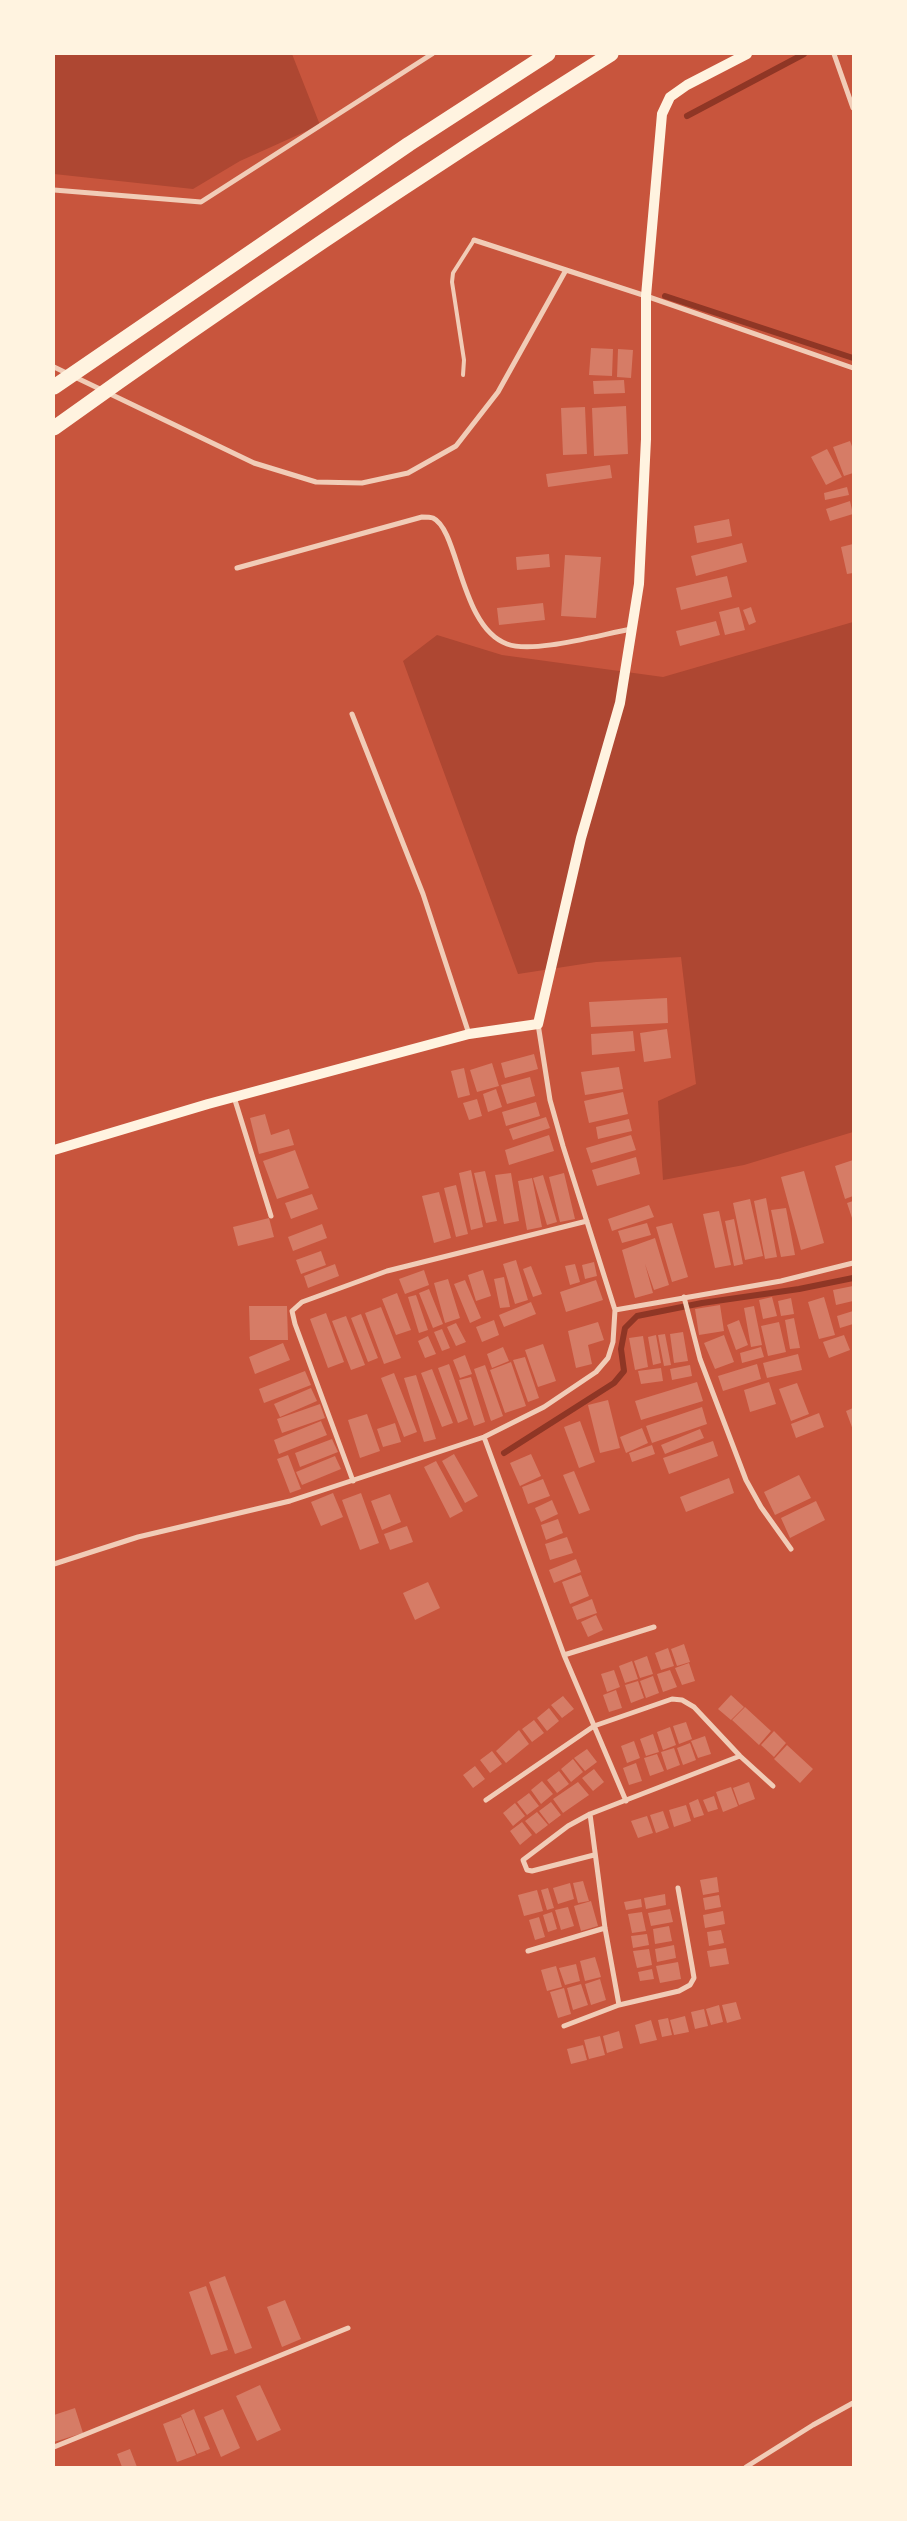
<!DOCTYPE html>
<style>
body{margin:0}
#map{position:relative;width:907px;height:2521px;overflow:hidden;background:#c8553d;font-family:"Source Sans 3",sans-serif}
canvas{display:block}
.frame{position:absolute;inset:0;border:55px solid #fff3e0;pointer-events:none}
</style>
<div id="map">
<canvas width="907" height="2521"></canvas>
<div class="frame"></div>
</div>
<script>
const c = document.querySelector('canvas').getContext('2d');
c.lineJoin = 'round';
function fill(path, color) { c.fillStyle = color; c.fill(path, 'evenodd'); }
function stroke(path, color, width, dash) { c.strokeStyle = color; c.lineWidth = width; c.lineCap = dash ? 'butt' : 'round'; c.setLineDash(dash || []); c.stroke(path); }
fill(new Path2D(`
 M54,54H292L320,125L240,161L193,189L54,174Z
 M853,622V1132L744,1165L663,1180L658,1101L696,1084L681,957L596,962L518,974L403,661L437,635L502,655L663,677Z`), '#ae4732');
stroke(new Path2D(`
 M687,116L804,54
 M665,296L853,358
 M504,1453L614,1383L624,1371L621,1349L625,1328L637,1316L702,1303L799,1289L853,1278`), '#8f3625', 6);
fill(new Path2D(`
 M591,348L613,349L612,376L589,375Z
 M618,349L633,350L631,378L617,377Z
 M624,380L625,393L594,394L593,381Z
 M626,406L628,454L594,456L592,408Z
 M585,407L587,454L563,455L561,408Z
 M850,441L853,449V473L844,476L833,447Z
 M827,449L842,477L826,485L811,457Z
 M610,465L612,478L548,487L546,474Z
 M847,487L849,495L825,500L824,493Z
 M850,501L853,514L830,521L826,509Z
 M729,519L732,536L697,543L694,526Z
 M742,543L747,562L696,576L691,556Z
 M853,544V573L847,574L841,547Z
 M549,554L550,567L517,570L516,557Z
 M565,555L601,557L596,618L561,616Z
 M727,576L732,597L681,610L676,588Z
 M543,603L545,620L499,625L497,608Z
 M739,607L745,630L725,635L719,612Z
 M751,607L756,622L749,625L743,610Z
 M716,621L720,635L680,646L676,631Z
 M667,998L668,1023L591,1027L589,1002Z
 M667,1029L671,1058L644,1062L640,1033Z
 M633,1031L635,1051L592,1055L591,1034Z
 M534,1054L538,1069L505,1078L501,1063Z
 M492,1063L499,1086L477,1092L470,1070Z
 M619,1067L623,1089L585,1095L581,1072Z
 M464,1068L470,1095L458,1098L451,1071Z
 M530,1077L535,1096L507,1104L501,1085Z
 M496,1089L502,1107L488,1112L483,1094Z
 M623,1092L628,1114L589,1123L584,1101Z
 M477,1099L482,1116L469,1120L463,1103Z
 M536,1102L540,1116L506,1126L502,1112Z
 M265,1114L271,1135L289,1129L294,1145L259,1154L250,1118Z
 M546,1117L550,1128L513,1140L509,1129Z
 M629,1119L632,1131L598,1139L596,1127Z
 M549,1135L554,1151L509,1165L505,1150Z
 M631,1135L636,1150L591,1163L586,1148Z
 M295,1150L309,1188L277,1199L263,1161Z
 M636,1157L640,1174L597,1186L592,1170Z
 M853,1160V1196L845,1199L835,1166Z
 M471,1170L483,1227L471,1230L459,1173Z
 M485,1171L497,1221L486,1223L474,1173Z
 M804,1171L824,1243L801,1250L781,1177Z
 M511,1173L519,1221L504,1224L495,1175Z
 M564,1173L575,1219L560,1222L549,1177Z
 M543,1175L557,1222L547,1225L533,1178Z
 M532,1178L542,1227L527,1230L518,1181Z
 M456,1185L468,1234L456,1237L444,1188Z
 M439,1192L451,1238L434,1243L422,1196Z
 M312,1194L318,1209L291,1219L285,1203Z
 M766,1198L777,1257L765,1259L754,1201Z
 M750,1199L763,1256L745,1260L733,1203Z
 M853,1201V1221L847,1203Z
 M649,1205L654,1217L612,1231L608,1219Z
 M786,1208L795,1255L781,1257L771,1210Z
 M719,1211L731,1265L715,1268L703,1214Z
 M269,1218L274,1237L238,1246L233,1227Z
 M734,1219L743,1264L734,1266L725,1221Z
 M647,1223L651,1235L622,1243L618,1231Z
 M672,1223L688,1277L672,1282L656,1227Z
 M322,1224L327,1238L293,1251L288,1237Z
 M655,1238L669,1285L654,1290L645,1264L653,1293L635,1298L622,1250Z
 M321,1251L326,1265L301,1274L296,1260Z
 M516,1260L528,1300L515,1304L503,1264Z
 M594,1262L597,1276L585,1279L582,1265Z
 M335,1264L339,1276L308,1288L304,1276Z
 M575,1264L580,1282L570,1285L565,1266Z
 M531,1266L542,1294L533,1297L523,1269Z
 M424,1270L429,1285L405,1294L399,1279Z
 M483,1270L491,1296L476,1301L468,1275Z
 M504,1277L510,1307L500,1308L494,1279Z
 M448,1279L460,1318L445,1323L434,1283Z
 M465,1280L481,1318L470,1323L454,1284Z
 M596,1280L603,1300L566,1312L560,1292Z
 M853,1286V1301L836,1305L833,1290Z
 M429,1289L443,1324L433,1328L419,1293Z
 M397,1293L411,1330L396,1335L382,1299Z
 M416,1295L428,1330L419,1333L408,1297Z
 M772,1297L777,1316L763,1319L759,1300Z
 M824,1297L835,1335L819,1339L808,1302Z
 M791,1298L794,1314L781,1316L778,1301Z
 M531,1302L536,1314L504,1327L499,1315Z
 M720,1305L724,1331L699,1335L695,1309Z
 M249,1306H287L288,1340H250Z
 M754,1306L762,1345L751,1347L744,1308Z
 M381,1307L401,1358L384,1364L365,1313Z
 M853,1311V1324L840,1328L837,1316Z
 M326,1313L344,1362L328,1368L310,1319Z
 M361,1314L378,1358L368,1362L351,1318Z
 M346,1316L365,1365L351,1370L332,1321Z
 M794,1318L800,1348L790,1349L785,1320Z
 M494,1320L499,1335L482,1342L476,1327Z
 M739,1320L748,1345L736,1350L727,1325Z
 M598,1322L604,1340L588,1345L592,1364L576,1368L568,1331Z
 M779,1322L786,1352L768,1356L761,1326Z
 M456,1323L466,1342L456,1346L447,1327Z
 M442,1329L450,1348L442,1351L434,1332Z
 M683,1332L688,1361L674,1363L670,1334Z
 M665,1334L671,1365L664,1366L658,1335Z
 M656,1335L661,1363L653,1365L648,1337Z
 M724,1335L734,1362L715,1369L704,1343Z
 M844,1335L850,1350L829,1358L823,1342Z
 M428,1336L436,1354L425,1358L418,1341Z
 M643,1336L648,1367L635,1370L629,1338Z
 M283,1343L290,1360L255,1374L249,1357Z
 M543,1344L556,1381L538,1387L525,1350Z
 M503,1347L509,1361L492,1368L487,1354Z
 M761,1347L764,1357L742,1363L740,1353Z
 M798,1354L802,1370L767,1378L763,1363Z
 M465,1355L472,1374L460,1378L453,1360Z
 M525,1357L539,1398L528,1402L513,1360Z
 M511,1362L526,1406L505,1413L490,1370Z
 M449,1364L468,1419L458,1423L438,1368Z
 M757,1364L761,1379L723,1391L718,1376Z
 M485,1365L503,1416L491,1421L474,1369Z
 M690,1365L692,1376L672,1380L670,1369Z
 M661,1368L663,1381L641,1384L638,1371Z
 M432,1369L453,1423L442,1427L421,1373Z
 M305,1371L311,1385L264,1403L259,1389Z
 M394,1373L417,1432L404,1437L381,1378Z
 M416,1375L436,1439L424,1442L404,1378Z
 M471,1377L485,1422L474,1426L459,1380Z
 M697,1382L703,1401L641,1420L635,1401Z
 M769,1382L776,1404L750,1412L744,1390Z
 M797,1383L809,1414L791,1421L779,1389Z
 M311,1388L317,1401L280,1417L274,1404Z
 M608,1400L620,1448L600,1453L588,1405Z
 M320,1404L325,1418L282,1433L277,1419Z
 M702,1407L707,1424L652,1443L646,1426Z
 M853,1408V1430L846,1411Z
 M819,1413L824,1427L796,1438L791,1424Z
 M367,1414L380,1451L360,1458L348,1420Z
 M321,1421L327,1435L279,1454L274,1440Z
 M580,1421L595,1462L579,1468L564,1427Z
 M395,1423L401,1442L383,1447L377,1429Z
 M642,1428L648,1443L626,1453L620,1437Z
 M700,1429L704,1438L665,1454L661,1445Z
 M332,1439L338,1452L300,1467L295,1453Z
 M713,1441L718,1456L669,1474L663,1458Z
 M652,1445L655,1454L632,1462L629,1453Z
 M454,1454L478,1496L465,1503L442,1461Z
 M531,1454L541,1476L520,1486L510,1463Z
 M288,1455L301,1489L290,1493L277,1459Z
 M335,1456L341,1469L302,1485L296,1472Z
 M436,1461L463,1511L450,1518L424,1467Z
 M574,1471L590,1510L579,1514L563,1475Z
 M799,1475L811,1498L775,1515L764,1492Z
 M729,1478L734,1493L686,1512L680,1497Z
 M543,1479L550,1496L528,1504L522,1487Z
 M333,1493L343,1517L321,1526L311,1502Z
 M361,1493L379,1543L360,1550L342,1500Z
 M390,1494L401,1522L382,1530L371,1501Z
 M552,1500L558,1514L541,1522L535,1508Z
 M816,1501L825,1520L790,1538L781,1518Z
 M558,1519L563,1533L546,1540L541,1525Z
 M407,1526L413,1542L390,1550L384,1534Z
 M567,1537L573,1553L550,1560L545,1544Z
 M576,1559L581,1572L554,1583L549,1570Z
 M581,1575L589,1596L570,1604L562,1582Z
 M428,1582L440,1608L415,1620L403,1593Z
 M592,1599L597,1613L577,1620L572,1607Z
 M596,1615L603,1630L588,1637L581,1622Z
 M684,1644L690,1662L677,1666L671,1649Z
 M668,1648L674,1666L661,1670L655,1653Z
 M647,1656L653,1674L640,1678L634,1661Z
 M632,1661L638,1679L625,1683L619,1666Z
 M689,1663L695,1681L682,1685L675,1668Z
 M614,1670L620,1687L607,1692L601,1674Z
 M670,1670L677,1687L663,1692L657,1674Z
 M653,1676L659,1693L646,1698L640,1681Z
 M638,1681L644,1698L631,1703L625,1685Z
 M616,1690L622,1708L609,1712L603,1695Z
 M731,1695L744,1707L731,1720L718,1709Z
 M563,1696L574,1709L562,1718L551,1705Z
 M745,1707L771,1731L759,1745L732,1720Z
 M549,1708L559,1721L547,1731L537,1718Z
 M534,1720L544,1733L532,1742L522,1729Z
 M686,1722L692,1739L679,1744L673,1726Z
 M670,1727L676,1745L663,1750L657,1732Z
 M519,1730L529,1744L506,1763L496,1751Z
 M774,1731L786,1743L774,1757L761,1745Z
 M653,1734L659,1752L646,1756L640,1739Z
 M705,1736L711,1754L698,1758L691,1741Z
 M634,1741L640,1758L627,1763L621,1746Z
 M690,1743L696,1760L683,1765L677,1748Z
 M787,1745L813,1769L800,1783L774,1759Z
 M674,1748L680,1765L667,1770L661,1752Z
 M587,1749L597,1762L585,1771L574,1758Z
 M492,1751L502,1764L490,1773L480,1760Z
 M657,1754L664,1771L650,1776L644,1758Z
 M573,1759L583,1772L571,1782L561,1769Z
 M636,1763L642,1781L629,1785L623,1768Z
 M475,1766L485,1779L473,1788L463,1775Z
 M594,1769L604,1782L593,1791L582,1778Z
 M559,1771L569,1784L557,1793L547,1780Z
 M542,1781L553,1794L541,1804L531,1790Z
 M578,1782L589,1795L563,1813L553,1799Z
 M749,1782L755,1799L739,1805L733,1788Z
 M731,1787L738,1806L723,1812L716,1792Z
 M529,1793L539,1806L527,1815L517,1802Z
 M714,1796L718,1809L708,1812L703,1800Z
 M698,1799L704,1815L694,1818L689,1803Z
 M551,1802L561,1815L549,1824L539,1811Z
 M515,1803L525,1816L513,1826L503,1813Z
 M686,1805L691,1821L674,1827L669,1810Z
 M663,1811L669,1828L656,1833L650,1815Z
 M537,1812L548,1825L536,1834L525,1821Z
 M647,1816L653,1833L638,1838L631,1821Z
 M522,1822L532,1835L520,1845L510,1831Z
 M717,1877L719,1892L703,1895L700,1880Z
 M583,1881L589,1901L578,1903L573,1883Z
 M570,1883L574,1899L558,1904L553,1888Z
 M548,1888L554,1908L547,1910L541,1890Z
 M537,1890L543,1911L524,1916L518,1895Z
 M665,1894L666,1905L646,1909L644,1898Z
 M719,1895L721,1907L705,1910L703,1898Z
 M641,1899L642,1907L626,1910L624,1902Z
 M591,1901L598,1926L581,1931L574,1906Z
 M568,1907L574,1926L561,1930L555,1910Z
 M670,1909L673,1922L651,1926L648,1913Z
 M723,1911L725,1924L705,1928L703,1915Z
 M552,1912L557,1929L548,1932L543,1915Z
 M642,1912L646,1931L632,1933L628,1914Z
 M539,1917L545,1937L535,1940L529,1920Z
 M669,1926L672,1941L655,1944L653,1929Z
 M721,1930L724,1943L709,1946L707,1932Z
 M647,1934L649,1945L633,1948L631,1936Z
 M674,1945L676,1958L657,1962L655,1949Z
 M726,1948L729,1964L710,1967L707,1951Z
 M649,1949L652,1965L637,1968L633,1951Z
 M595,1957L601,1977L585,1981L580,1961Z
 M678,1962L681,1979L660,1983L656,1966Z
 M576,1964L580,1981L565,1985L559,1968Z
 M556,1966L562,1987L547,1991L541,1970Z
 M652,1969L654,1979L640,1981L638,1972Z
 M600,1979L606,2000L591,2005L585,1984Z
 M581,1984L588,2005L573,2010L567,1988Z
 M564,1988L571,2014L558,2018L550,1992Z
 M736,2002L741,2019L727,2023L722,2005Z
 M719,2005L723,2022L711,2025L706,2009Z
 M704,2009L708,2026L695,2029L691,2012Z
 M685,2016L689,2032L674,2035L670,2020Z
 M668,2018L672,2035L662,2037L658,2020Z
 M651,2020L657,2040L640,2044L635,2025Z
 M619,2031L623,2048L607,2053L603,2036Z
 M600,2036L605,2055L589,2059L584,2040Z
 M583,2045L587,2060L571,2064L567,2049Z
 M225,2276L252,2348L235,2354L209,2282Z
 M206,2286L228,2350L211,2355L189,2292Z
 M285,2300L301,2339L282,2347L267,2307Z
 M260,2385L281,2430L257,2441L236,2396Z
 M75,2408L83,2433L54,2442V2415Z
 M194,2409L210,2449L197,2454L181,2415Z
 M223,2409L240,2448L221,2457L204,2417Z
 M181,2417L196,2455L177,2462L163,2424Z
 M130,2449L137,2467H122L117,2454Z`), '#d67c66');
stroke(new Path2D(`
 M463,375L464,360L452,282L453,273L474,240`), '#f1ccb7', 4);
stroke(new Path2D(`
 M834,54L853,108
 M54,190L201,202L432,54
 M474,240L646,296L853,368
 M54,367L254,463L316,482L362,483L408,473L456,446L498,392L566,270
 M237,568L422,517C425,517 430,517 433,518C459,530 460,627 507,644C534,654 602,634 632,629
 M352,714L423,894L469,1034
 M234,1097L271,1216
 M684,1297L700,1359L746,1480L761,1507L791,1549
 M615,1310L781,1281L853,1263
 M484,1437L564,1655L626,1801
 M353,1481L295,1324L292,1311L302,1302L387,1271L587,1221
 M54,1564L138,1537L290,1501L484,1437L544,1407L596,1372L608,1358L613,1342L615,1310L563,1146L550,1100L538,1024
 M564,1655L654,1627
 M486,1800L594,1726L672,1699L682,1700L694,1707L740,1756L773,1786
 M590,1814L605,1928L619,2005
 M594,1855L532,1871L527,1870L523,1860L568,1826L590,1814L740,1756
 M528,1951L605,1928
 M564,2026L619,2005L679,1991L690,1985L694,1978L692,1966L678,1888
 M54,2447L348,2328
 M746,2467L813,2425L853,2403`), '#f1ccb7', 5);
stroke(new Path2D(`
 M54,1150L208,1104L469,1034L538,1024L581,838L620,703L639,584L646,439V296L662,114L670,97L687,85L747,54`), '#fff3e0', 10);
stroke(new Path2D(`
 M54,387L409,144L548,54
 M54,428C235,298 422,173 611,54`), '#fff3e0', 15);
</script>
